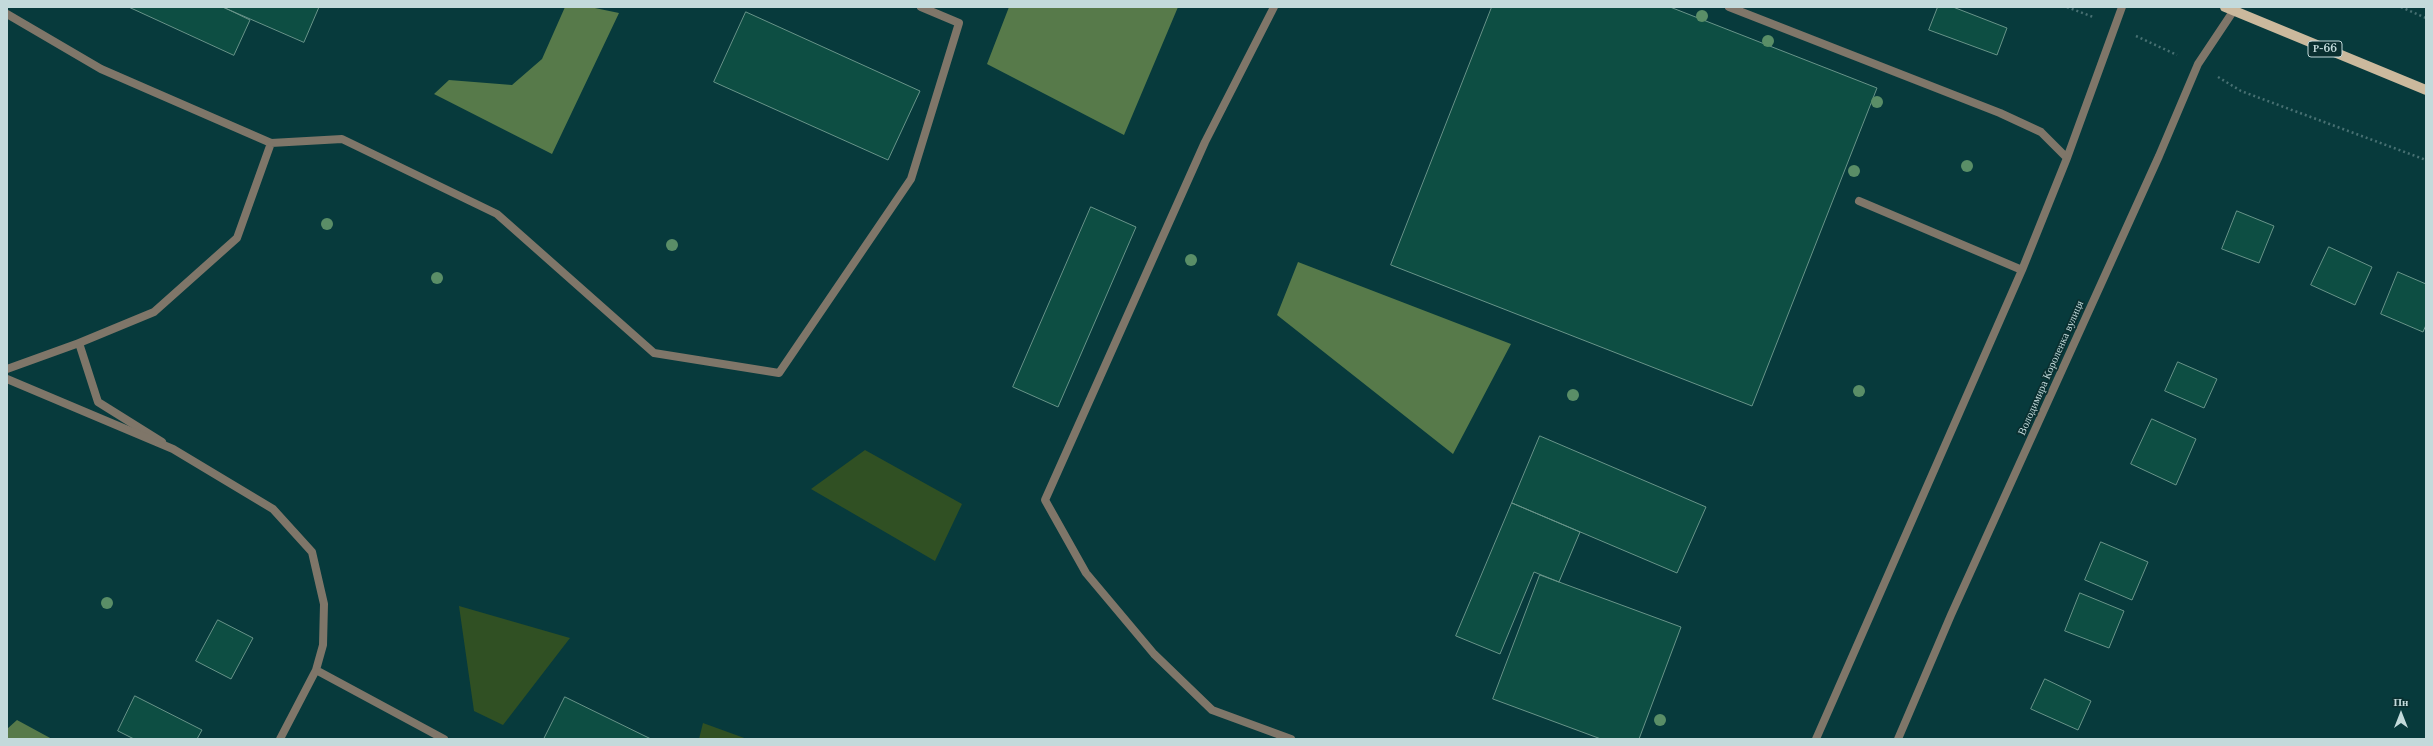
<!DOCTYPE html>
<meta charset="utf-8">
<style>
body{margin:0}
#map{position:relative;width:2433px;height:746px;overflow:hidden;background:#073a3c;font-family:"Libre Baskerville",serif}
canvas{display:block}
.frame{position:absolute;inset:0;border:8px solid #c3dadb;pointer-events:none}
.north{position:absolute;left:2381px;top:694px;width:40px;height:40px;-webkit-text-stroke:3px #0a2f30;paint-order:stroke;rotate:0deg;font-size:11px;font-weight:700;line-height:16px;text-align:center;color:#c3dadb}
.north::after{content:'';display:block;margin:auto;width:14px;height:18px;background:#c3dadb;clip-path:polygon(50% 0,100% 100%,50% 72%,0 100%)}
</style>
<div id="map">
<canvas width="2433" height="746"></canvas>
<div class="frame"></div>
<div class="north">Пн</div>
</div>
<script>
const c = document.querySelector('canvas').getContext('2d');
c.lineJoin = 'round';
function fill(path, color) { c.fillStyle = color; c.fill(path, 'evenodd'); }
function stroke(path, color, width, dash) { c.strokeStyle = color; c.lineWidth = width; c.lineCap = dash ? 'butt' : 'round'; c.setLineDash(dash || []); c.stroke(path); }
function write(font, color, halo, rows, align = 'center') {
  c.font = font + ' "Libre Baskerville",serif'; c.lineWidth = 3.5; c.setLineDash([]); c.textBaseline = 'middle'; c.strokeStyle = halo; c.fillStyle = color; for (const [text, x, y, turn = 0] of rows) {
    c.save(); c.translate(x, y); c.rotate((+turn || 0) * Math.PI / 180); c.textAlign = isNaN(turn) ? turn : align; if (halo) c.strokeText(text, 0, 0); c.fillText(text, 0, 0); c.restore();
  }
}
fill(new Path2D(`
 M865,450L962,504L935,561L811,489Z
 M459,606L570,638L503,725L474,711Z
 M703,723L747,739H699Z`), '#305023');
fill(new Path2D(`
 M565,7H590L619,13L552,154L434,94L449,80L512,85L542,59Z
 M1009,7H1178L1124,135L987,64Z
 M1298,262L1511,344L1453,454L1277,315Z
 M17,720L52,739H7V729Z`), '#577a4a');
const building = new Path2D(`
 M129,7H223L250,20L234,55Z
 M223,7H319L304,42Z
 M1492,7H1670L1877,88L1752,406L1391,265Z
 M1938,7H1953L2007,28L1997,55L1929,30Z
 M746,12L920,91L888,160L714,82Z
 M1091,207L1136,227L1058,407L1013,387Z
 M2237,211L2274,226L2259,263L2222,249Z
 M2329,247L2372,267L2355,305L2311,285Z
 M2398,272L2426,284V325L2423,332L2381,314Z
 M2178,362L2217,379L2204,408L2165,391Z
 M2152,419L2196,439L2176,485L2131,464Z
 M1540,436L1706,507L1677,573L1512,503Z
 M1512,503L1580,532L1559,582L1534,572L1500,654L1456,636Z
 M2101,542L2148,562L2132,600L2085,580Z
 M1540,575L1681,627L1639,739H1601L1493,699Z
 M2080,593L2124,611L2109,648L2065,631Z
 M218,620L253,638L231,679L196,661Z
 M2045,679L2091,701L2078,730L2031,709Z
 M135,696L202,730L197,739H134L118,731Z
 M565,697L651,739H544Z`);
fill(building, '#0d4e43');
stroke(building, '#689489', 1);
stroke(new Path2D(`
 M2067,7L2093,17
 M2401,7L2426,18
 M2136,36L2177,55
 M2218,77L2241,91L2426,160`), '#477072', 2.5, [2, 3]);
stroke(new Path2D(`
 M1274,7L1205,142L1045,500L1086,573L1154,654L1212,710L1291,739
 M1729,7L2000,113L2041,132L2067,158L2022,270
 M7,14L101,69L271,143L342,139L497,214L654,353L779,373L911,179L959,23L921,7
 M2067,158L2122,7
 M7,369L79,343
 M162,442L98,402L79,343L154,312L237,238L271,143
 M1816,739L2022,270L1859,201`), '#7f7669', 8);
stroke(new Path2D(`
 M7,379L173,449L273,509L312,552L324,604L323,645L316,670L444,739
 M280,739L316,670
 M1898,739L1951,615L2159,156L2198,64L2236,7`), '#7f7669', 8);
stroke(new Path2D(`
 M2225,7L2426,90`), '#cbb99d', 10);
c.fillStyle = '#5a8e67';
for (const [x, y] of [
 [1702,16],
 [1768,41],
 [1877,102],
 [1967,166],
 [1854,171],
 [327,224],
 [672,245],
 [1191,260],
 [437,278],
 [1859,391],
 [1573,395],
 [107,603],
 [1660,720]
]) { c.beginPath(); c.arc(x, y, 6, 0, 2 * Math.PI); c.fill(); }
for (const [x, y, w] of [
 [2325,49,34]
]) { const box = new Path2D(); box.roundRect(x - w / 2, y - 8, w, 16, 3); c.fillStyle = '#0a2f30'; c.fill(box); stroke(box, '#c3dadb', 1); }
write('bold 10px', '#c3dadb', null, [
 ["Р-66",2325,49]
]);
write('11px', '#c3dadb', '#0a2f30', [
 ["Володимира Короленка вулиця",2051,368,-66]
]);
</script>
